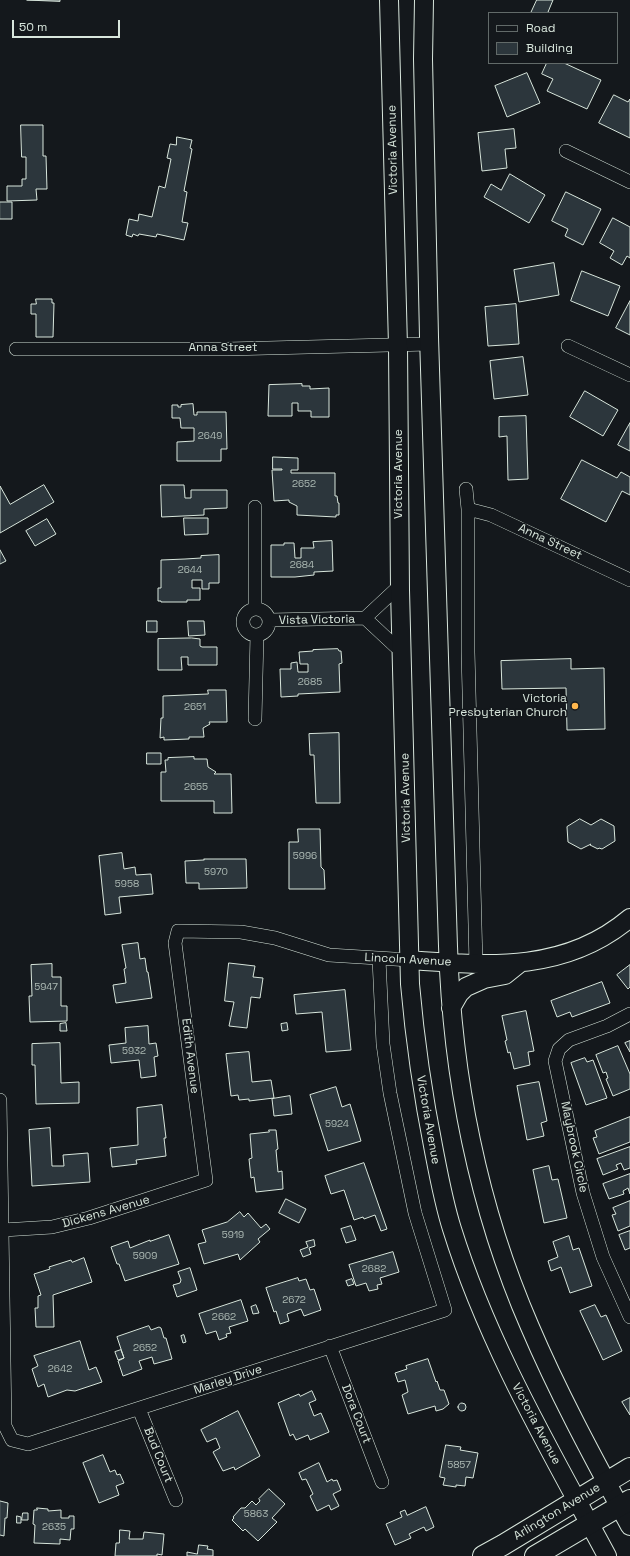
<!DOCTYPE html>
<style>
body{margin:0}
#map{position:relative;width:630px;height:1556px;overflow:hidden;background:#14181c;font-family:"Space Grotesk",sans-serif}
canvas{display:block}
.legend{position:absolute;left:488px;top:12px;width:130px;height:52px;box-sizing:border-box;background:#14181c;border:1px solid #626a69;margin:0;padding:5px 7px;list-style:none;font-size:12px;color:#d8e6dc}
.legend li{display:flex;align-items:center;gap:8px;height:20px}
.legend b{width:20px;border:1px solid #626a69}
.scale{position:absolute;left:12px;top:20px;width:108px;height:18px;box-sizing:border-box;border:2px solid #d8e6dc;border-top:0;padding-left:5px;font-size:12px;line-height:14px;white-space:nowrap;color:#d8e6dc;-webkit-text-stroke:3px #14181c;paint-order:stroke}
</style>
<div id="map">
<canvas width="630" height="1556"></canvas>
<ul class="legend">
<li><b style="height:5px;background:#14181c"></b>Road</li>
<li><b style="height:11px;background:#2c363c"></b>Building</li>
</ul>
<div class="scale">50 m</div>
</div>
<script>
const c = document.querySelector('canvas').getContext('2d');
c.lineJoin = 'round';
function fill(path, color) { c.fillStyle = color; c.fill(path, 'evenodd'); }
function stroke(path, color, width, dash) { c.strokeStyle = color; c.lineWidth = width; c.lineCap = dash ? 'butt' : 'round'; c.setLineDash(dash || []); c.stroke(path); }
function write(font, color, halo, rows, align = 'center') {
  c.font = font + ' "Space Grotesk",sans-serif'; c.lineWidth = 3; c.setLineDash([]); c.textBaseline = 'middle'; c.strokeStyle = halo; c.fillStyle = color; for (const [text, x, y, turn = 0] of rows) {
    c.save(); c.translate(x, y); c.rotate((+turn || 0) * Math.PI / 180); c.textAlign = isNaN(turn) ? turn : align; if (halo) c.strokeText(text, 0, 0); c.fillText(text, 0, 0); c.restore();
  }
}
const building = new Path2D(`
 M27,0H60V1Z
 M537,0H553L548,12L551,13H531Z
 M547,63H564L601,80L587,109L547,91L553,79L542,74Z
 M527,73L540,103L507,117L495,86Z
 M614,95L628,102L630,99V138L599,123Z
 M21,125H43V156H46L47,189H36L37,200L7,201V186H22V179H26V157H22Z
 M514,129L516,148L505,149L507,168L482,171L478,133Z
 M177,137L192,140L190,148L192,149L184,191L187,192L182,222L188,223L184,240L157,234L156,237L139,234L138,236L133,234L132,237L126,235L129,219L138,221L139,214L152,217L159,186L165,188L171,159L167,158L170,144L176,145Z
 M510,174L545,195L529,223L484,197L491,184L501,190Z
 M566,192L601,209L583,245L565,236L568,229L552,221Z
 M0,202H12V219H0Z
 M613,218L630,227V258L627,256L622,265L610,258L614,251L600,243Z
 M554,263L559,295L519,302L514,270Z
 M582,271L620,286L608,316L571,301Z
 M36,299H52V303H54L53,337H36V314H31V304H36Z
 M630,301V335L616,328Z
 M516,304L519,344L488,346L485,307Z
 M523,357L528,395L494,399L490,361Z
 M302,384V386H310V389L329,388V417H311V411H298V403H292V416H268L269,385Z
 M585,391L618,410L603,436L570,417Z
 M193,404L194,415H197V412H226L227,449H221V461H177V442L194,441V428H181L180,418H172V405H178V407H181V405Z
 M526,416L528,479L508,480L507,436L499,437V417Z
 M630,423V451L618,445Z
 M273,457L298,458V470H291V473H335V496H337L338,503H339V515H336V517L297,515V506L289,502V500L274,501L272,470H282V469H273Z
 M582,460L617,478L621,472L630,477V495L622,491L606,522L561,499Z
 M44,485L54,502L0,533V486L10,504Z
 M161,485H184L185,498H191V490H227V508L204,509V515L162,517Z
 M184,518H208V534L185,535Z
 M47,519L56,534L35,546L26,531Z
 M332,541L333,571L314,572V575L295,577H271V545H284V543H294L295,558H301V548H314L313,542Z
 M0,550L6,561L0,564Z
 M219,555V583H209V589H202V580H192V588H200V600H187V602H161V601H158V588H161V560L185,559L201,558V556Z
 M147,621H157V632H147Z
 M188,621H204L205,635L189,636Z
 M192,638L200,639V646L202,647H217V665H188V657H181L182,670H158V639Z
 M338,649L339,651H341L342,663L339,664L340,692L298,694V696L281,697L280,669H291V663L297,662L298,672H308V664H300L299,652L313,651V650Z
 M571,659V669L604,668L605,729L567,730L566,688L502,689L501,661Z
 M208,690H226L227,722H209L210,724L203,728L204,737H189V739L164,740V737L160,738L161,718H163V696L208,694Z
 M339,733L340,803H316L314,755H310L309,734Z
 M147,753H161V764H147Z
 M194,757V759H207L208,767L216,772L214,774H231L232,813H214V801H161V772H166L165,760H168V758Z
 M580,819L591,825L601,819L614,826L615,841L602,849L599,848L598,849L590,845L591,844L581,849L568,842L567,827Z
 M298,829H320L321,867L324,870L325,889H289V842H298Z
 M122,853L124,869L135,867L136,875L151,874L153,894L119,897L121,913L105,915L99,856Z
 M204,859H246L247,888L199,889V883H186L185,861L204,860Z
 M138,943L140,959L145,958L147,972H148L152,998L116,1003L113,985L126,983L124,969L126,968L122,945Z
 M229,963L255,966L253,977L263,978L260,998L251,997L247,1028L229,1026L234,1002L225,1001Z
 M52,964V977H61V1006H67V1021L30,1022L29,996H32L31,965Z
 M630,965V987L628,989L617,975Z
 M602,982L610,1003L572,1017L570,1012L557,1017L551,1001Z
 M345,990L351,1050L326,1052L322,1012L296,1014L294,995Z
 M526,1011L534,1051L528,1052L530,1065L514,1069L510,1052L508,1053L505,1041L507,1040L502,1016Z
 M66,1023L67,1031H60V1024Z
 M287,1023L288,1030L282,1031L281,1024Z
 M148,1026L149,1044L156,1043L158,1056L154,1057L156,1076L141,1078L139,1060L111,1063L109,1045L126,1043L125,1028Z
 M630,1041V1052L625,1043Z
 M60,1043L61,1083L79,1082V1103L36,1104L35,1065H32V1044Z
 M618,1046L630,1074V1089L613,1096L606,1079L608,1078L606,1072L603,1073L596,1055Z
 M249,1052L252,1082L271,1080L274,1098L249,1101V1099L239,1100L238,1095L231,1096L226,1054Z
 M585,1058L587,1062L593,1060L607,1098L586,1105L571,1063Z
 M539,1082L547,1121L541,1123L544,1136L527,1140L517,1086Z
 M336,1087L342,1107L350,1104L361,1141L328,1151L310,1095Z
 M290,1096L292,1114L274,1116L272,1099Z
 M162,1105L166,1138H164L166,1156L136,1160L137,1164L112,1167L110,1148L138,1145L137,1108Z
 M630,1117V1142L599,1154L593,1138L597,1137L595,1131Z
 M50,1128L52,1166H64L63,1155L88,1153L90,1182L32,1186L29,1130Z
 M269,1130H276L278,1149L276,1150L278,1172L282,1171L283,1189L256,1192L254,1177L251,1178L249,1159L252,1158L250,1134L269,1132Z
 M630,1147V1168L624,1170L621,1163L616,1165L618,1169L603,1175L597,1159Z
 M364,1163L387,1229L381,1231L375,1215L364,1219L363,1217L354,1220L344,1190L331,1194L325,1176Z
 M549,1166L552,1180L558,1179L567,1218L544,1223L533,1170Z
 M630,1174V1194L628,1188L623,1191L624,1194L609,1199L603,1184Z
 M286,1199L306,1209L299,1223L279,1213Z
 M630,1201V1226L618,1231L612,1215L616,1214L613,1208Z
 M240,1212L244,1217L248,1213L261,1228L266,1224L270,1229L258,1239L260,1242L240,1260L238,1254L204,1264L198,1244L206,1242L202,1230L227,1222Z
 M351,1226L356,1240L346,1243L341,1229Z
 M630,1231V1248L625,1250L619,1235Z
 M169,1235L179,1264L125,1281L119,1264H117L111,1247L128,1241L130,1248L150,1240V1241Z
 M569,1236L573,1250L579,1248L592,1286L570,1293L561,1267L551,1271L548,1261L558,1257L553,1242Z
 M314,1240L315,1246L309,1248L311,1254L303,1257L300,1250L308,1247L306,1242Z
 M393,1252L399,1272L380,1278L382,1284L377,1285L378,1289L369,1291L366,1283L356,1286L349,1265Z
 M84,1258L92,1282L53,1295L54,1327H36L35,1308H38V1296L41,1295L34,1274L50,1269L49,1267L71,1260L72,1262Z
 M190,1268L197,1290L177,1297L173,1285L180,1283L181,1280L178,1272Z
 M298,1278L299,1281L306,1279L310,1290L314,1289L321,1310L304,1316L301,1309L287,1314L289,1321L280,1324L276,1311L274,1312L266,1288Z
 M352,1279L354,1284L348,1286L346,1281Z
 M241,1300L248,1321L229,1327L231,1333L226,1334L227,1337L219,1340L216,1331L206,1334L199,1314Z
 M256,1305L259,1313L253,1314L251,1307Z
 M595,1305L601,1317L606,1315L622,1351L603,1360L580,1311Z
 M149,1326L151,1330L159,1327L161,1328L164,1338H166L172,1359L154,1364L152,1357L139,1361L142,1369L123,1376L118,1361L124,1358L117,1337Z
 M184,1335L186,1342L183,1343L181,1336Z
 M80,1341L89,1370L96,1367L102,1382L75,1391L67,1390L48,1397L44,1384L38,1387L32,1369L38,1366L34,1356Z
 M121,1350L124,1358L118,1360L115,1352Z
 M428,1359L436,1382L437,1381L440,1390H444L449,1404L443,1409L436,1411L435,1406L408,1414L402,1395L408,1392L405,1380L398,1382L395,1373L407,1369L406,1366Z
 M312,1391L316,1400L309,1403L314,1416L321,1413L329,1432L310,1440L308,1435L296,1440L293,1434L290,1436L278,1403L299,1394L300,1396Z
 M630,1398V1415L622,1402Z
 M458 1407a4 4 0 1 1 8 0a4 4 0 1 1-8 0Z
 M238,1411L260,1456L235,1470L234,1467L223,1471L213,1452L220,1448L216,1438L207,1442L201,1430Z
 M446,1445L461,1447L460,1450L478,1453L473,1478L466,1477L465,1486L456,1485V1487L443,1485L445,1478L440,1477Z
 M103,1455L110,1472L115,1470L117,1475L120,1474L124,1483L116,1486L119,1495L99,1503L83,1463Z
 M319,1463L327,1482L332,1479L333,1481L337,1480L341,1490L333,1494L339,1506L331,1510L329,1505L317,1511L310,1496L313,1494L306,1479L302,1480L299,1473Z
 M269,1489L285,1504L272,1518L277,1522L258,1541L245,1529L243,1531L232,1520L234,1518L233,1517L241,1508H245L252,1501L256,1505L260,1501L259,1499Z
 M0,1501L8,1503L7,1518H5L4,1536L0,1535Z
 M426,1507L434,1527L426,1531L424,1527L409,1534L411,1538L395,1545L386,1524L402,1517L400,1512L405,1510L407,1515Z
 M37,1508L48,1509V1511L61,1510V1518H69V1516H74V1529H71L70,1540L60,1539V1544L34,1543L35,1525L33,1524L34,1510H37Z
 M23,1513H28V1520H22Z
 M17,1516L21,1517V1523H17Z
 M120,1530L130,1531L129,1539H143L144,1532L164,1534L162,1555L157,1554V1556H115L116,1543H119Z
 M199,1545L208,1546L207,1549L213,1550V1556H187V1552L197,1554Z`);
fill(building, '#2c363c');
stroke(building, '#d8e6dc', 1);
const street = new Path2D(`
 M566,151L630,182
 M568,346L630,375
 M16,349H227L430,344
 M466,489L468,509V652L476,964
 M468,509L491,515L630,580
 M255,608V507
 M243 622a13 13 0 1 1 26 0a13 13 0 1 1-26 0Z
 M365,618L395,646L402,648
 M270,620L365,618L394,591L400,590
 M255,719L257,635
 M630,1014L607,1026L569,1040L559,1049L555,1061L583,1193L603,1257L630,1317
 M0,1100L5,1426L12,1440L28,1444L445,1310L415,1213L390,1093L383,1044L379,959
 M3,1230L52,1227L89,1218L206,1180L175,943L178,931L241,932L275,938L329,955L410,960
 M330,1346L382,1482
 M139,1409L176,1500`);
const secondary = new Path2D(`
 M389,0L398,346L400,590L410,984C415,1041 423,1096 434,1151C439,1177 444,1204 452,1229C488,1345 550,1450 607,1556
 M424,0L423,59L429,337L448,946C452,1076 478,1208 530,1327C559,1395 595,1461 630,1526
 M410,960C489,966 565,973 630,918
 M451,1008L459,994L466,987L484,979L505,975L520,963`);
const primary = new Path2D(`
 M483,1556L503,1545L630,1468
 M535,1556L630,1500`);
stroke(street, '#d8e6dc', 14);
stroke(secondary, '#d8e6dc', 20);
stroke(primary, '#d8e6dc', 22);
stroke(street, '#14181c', 13);
stroke(secondary, '#14181c', 18);
stroke(primary, '#14181c', 20);
for (const [x, y, r, color] of [
 [575,706,4,"#ffb74d"]
]) { const dot = new Path2D(); dot.arc(x, y, r, 0, 2 * Math.PI); c.fillStyle = color; c.fill(dot); stroke(dot, '#14181c', 1.5); }
write('10px', '#adbab4', null, [
 ["2649",210,436],
 ["2652",304,484],
 ["2684",302,565],
 ["2644",190,570],
 ["2685",310,682],
 ["2651",195,707],
 ["2655",196,787],
 ["5996",305,856],
 ["5970",216,872],
 ["5958",127,884],
 ["5947",46,987],
 ["5932",134,1051],
 ["5924",337,1124],
 ["5919",233,1235],
 ["5909",145,1256],
 ["2682",374,1269],
 ["2672",294,1300],
 ["2662",224,1317],
 ["2652",145,1348],
 ["2642",60,1369],
 ["5857",459,1465],
 ["5863",256,1514],
 ["2635",54,1527]
]);
write('12px', '#d8e6dc', '#14181c', [
 ["Victoria Avenue",393,150,-91],
 ["Anna Street",223,348],
 ["Victoria Avenue",399,474,-90],
 ["Anna Street",550,542,25],
 ["Vista Victoria",317,620,-1],
 ["Victoria Avenue",406,798,-91],
 ["Lincoln Avenue",408,960,3],
 ["Edith Avenue",190,1056,83],
 ["Victoria Avenue",428,1120,80],
 ["Maybrook Circle",574,1147,78],
 ["Dickens Avenue",106,1212,-16],
 ["Marley Drive",228,1380,-18],
 ["Dora Court",356,1414,69],
 ["Victoria Avenue",536,1424,62],
 ["Bud Court",158,1455,68],
 ["Arlington Avenue",557,1512,-31]
]);
write('12px', '#d8e6dc', '#14181c', [
 ["Victoria",567,699],
 ["Presbyterian Church",567,713]
], 'right');
</script>
